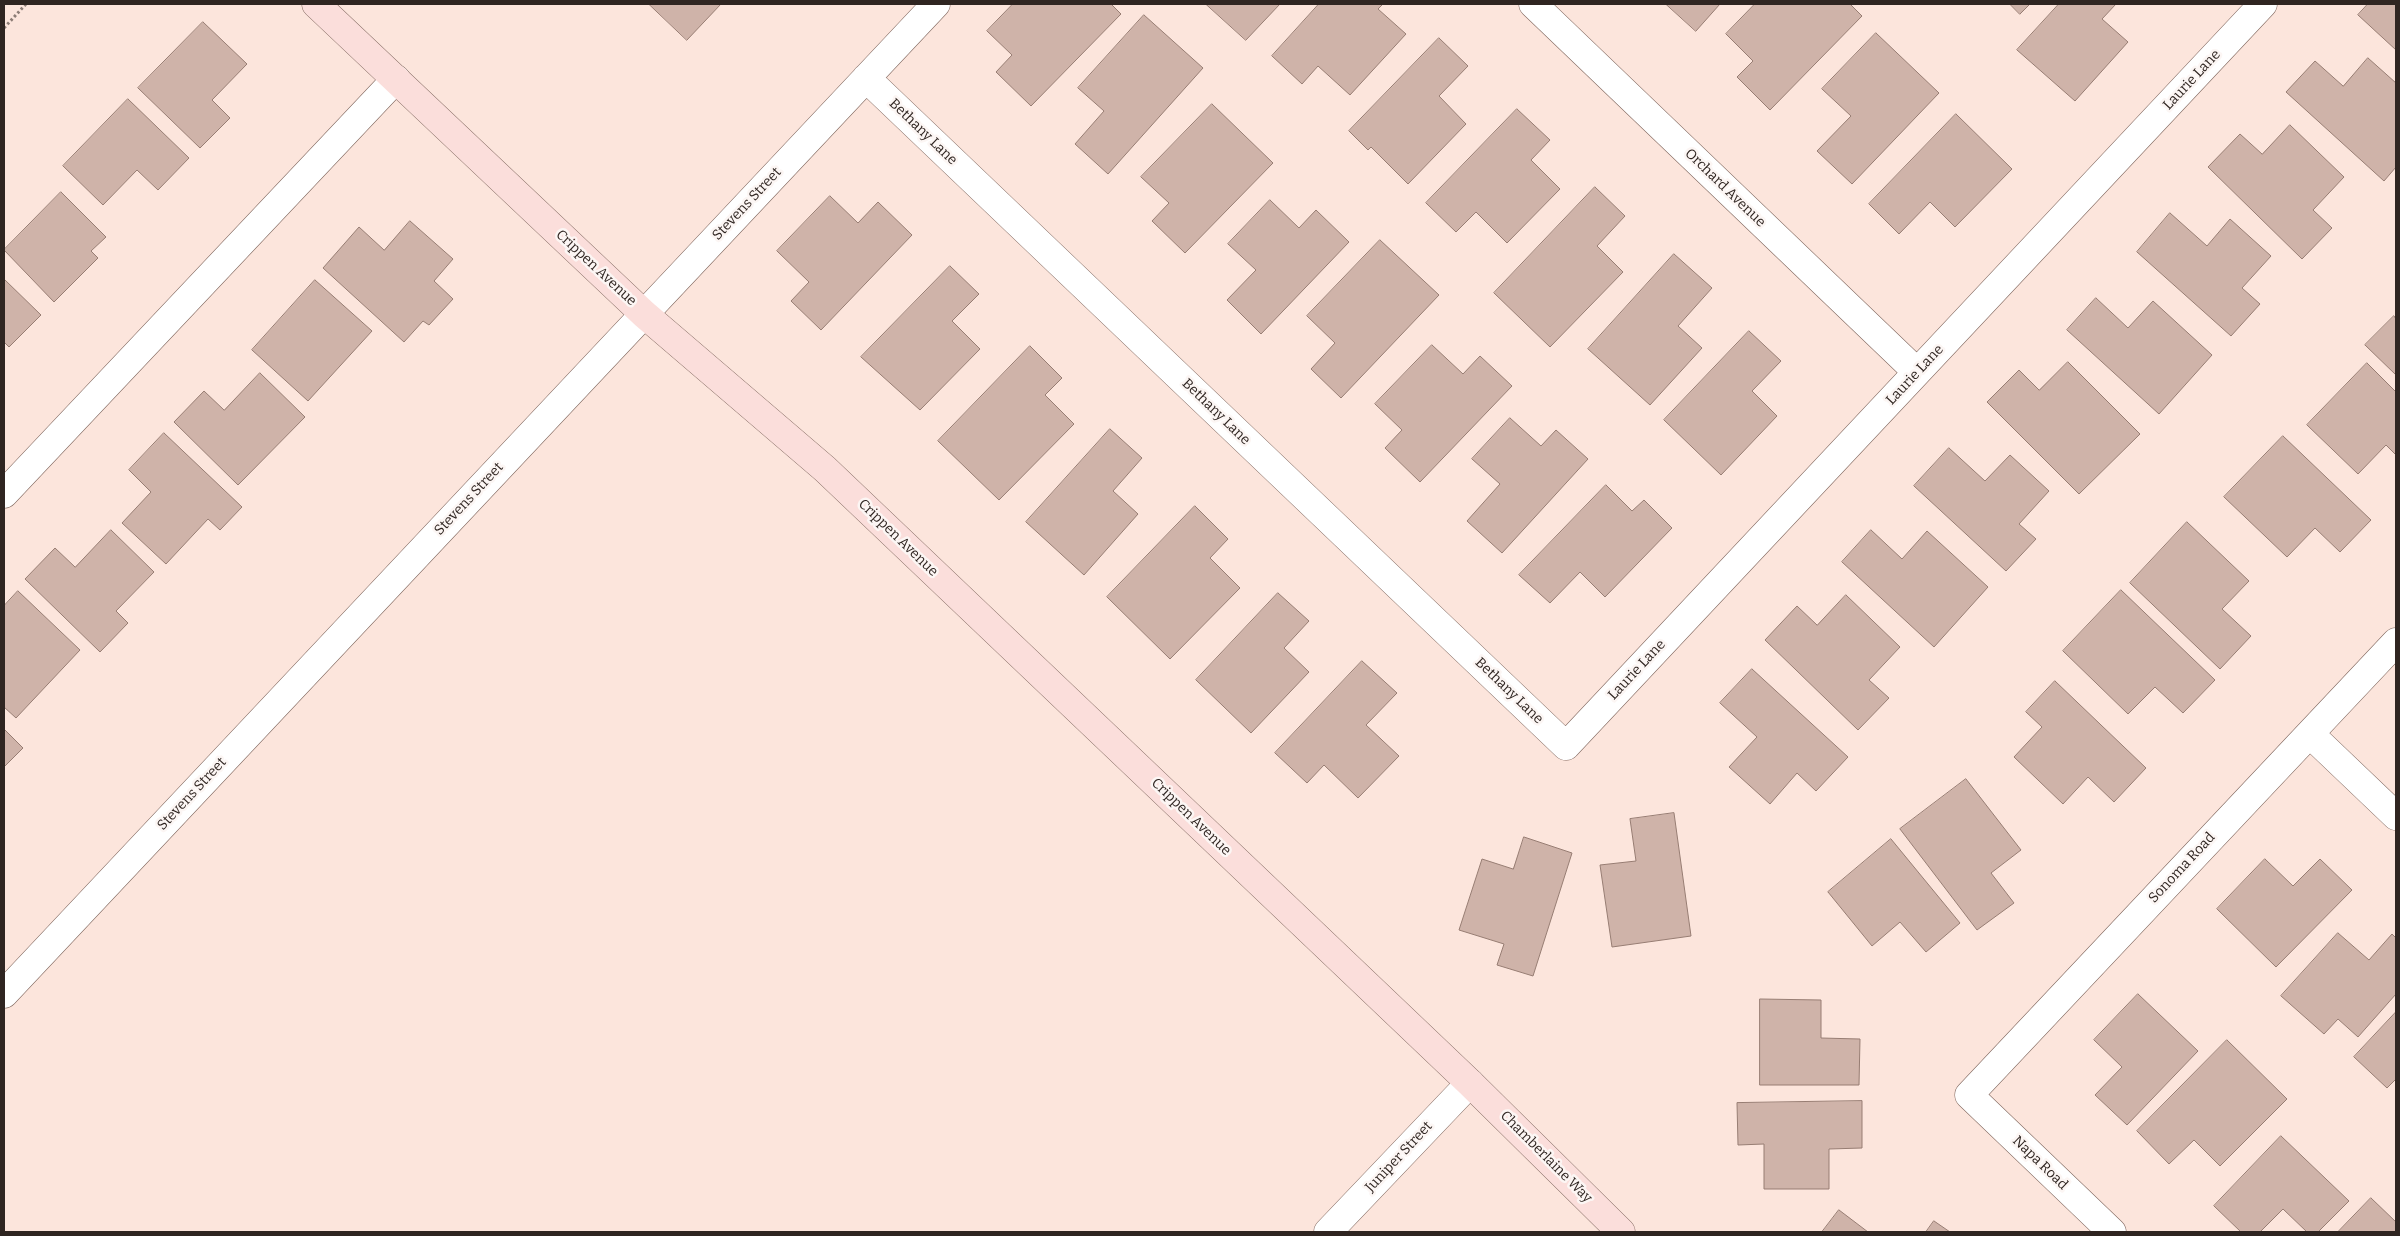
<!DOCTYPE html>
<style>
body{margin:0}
#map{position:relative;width:2400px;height:1236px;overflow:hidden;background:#fce5dc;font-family:Bitter,serif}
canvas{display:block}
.frame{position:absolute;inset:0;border:5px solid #2f2521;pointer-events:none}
</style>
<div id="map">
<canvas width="2400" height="1236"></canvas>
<div class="frame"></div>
</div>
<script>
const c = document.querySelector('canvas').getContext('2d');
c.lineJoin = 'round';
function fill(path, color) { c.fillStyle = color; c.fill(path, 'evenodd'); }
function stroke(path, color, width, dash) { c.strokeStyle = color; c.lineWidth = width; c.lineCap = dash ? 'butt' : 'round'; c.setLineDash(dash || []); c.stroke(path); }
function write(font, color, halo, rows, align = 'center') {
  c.font = font + ' Bitter,serif'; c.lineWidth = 5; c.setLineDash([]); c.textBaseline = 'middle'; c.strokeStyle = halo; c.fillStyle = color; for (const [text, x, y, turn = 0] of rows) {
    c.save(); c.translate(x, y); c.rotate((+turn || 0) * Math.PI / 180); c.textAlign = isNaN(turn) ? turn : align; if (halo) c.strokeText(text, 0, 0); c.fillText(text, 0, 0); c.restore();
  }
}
const building = new Path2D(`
 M649,4H721L687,40Z
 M1013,4H1111L1121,14L1031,106L996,72L1012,55L987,31Z
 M1206,4H1280L1246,40Z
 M1319,4H1383L1378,9L1406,34L1350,95L1318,66L1302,84L1272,56Z
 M1666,4H1720L1696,31Z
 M1755,4H1850L1862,16L1770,110L1737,77L1753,61L1726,34Z
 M2010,4H2030L2020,14Z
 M2059,4H2116L2102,19L2128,42L2075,101L2017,50Z
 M2368,4H2396V50L2358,15Z
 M1144,15L1203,68L1108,174L1075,144L1104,111L1078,88Z
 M203,22L247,64L212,100L230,118L200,148L138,88Z
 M1876,33L1939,93L1852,184L1817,151L1851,116L1822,89Z
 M1439,38L1468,66L1439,96L1466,124L1408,184L1371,147L1368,150L1349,131Z
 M2368,58L2396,83V167L2384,181L2286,92L2315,61L2343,86Z
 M128,99L189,158L158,190L137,170L103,205L63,166Z
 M1212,104L1273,163L1185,253L1152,221L1169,203L1141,177Z
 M1517,109L1550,140L1531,160L1560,189L1507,243L1476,212L1456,232L1426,203Z
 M1956,114L2012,169L1955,227L1930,202L1899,234L1869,204Z
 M2290,125L2344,177L2313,210L2332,228L2302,259L2208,167L2240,134L2262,154Z
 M1595,187L1625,216L1597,246L1623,272L1550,347L1494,293Z
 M61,192L106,237L91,251L98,258L54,302L4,250Z
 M830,196L858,223L878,202L912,235L821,330L791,301L809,282L777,251Z
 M1270,200L1299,228L1316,210L1349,242L1261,334L1227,300L1256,270L1228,244Z
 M2170,213L2207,246L2230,219L2271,256L2242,288L2260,304L2231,336L2137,252Z
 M410,221L453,259L434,281L453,299L429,325L423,321L404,342L323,268L359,227L384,250Z
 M1380,240L1439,295L1341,398L1311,369L1335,343L1307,316Z
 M1674,254L1712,288L1678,326L1702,348L1650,405L1588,349Z
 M950,266L979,294L952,321L980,349L920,410L861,357Z
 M4,279L41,315L9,347L4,342Z
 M315,280L372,331L308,401L252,350Z
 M2096,298L2128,328L2153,301L2212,355L2159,414L2067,330Z
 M2394,316L2396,319V375L2365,345Z
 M1749,331L1781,361L1752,391L1777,416L1721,475L1664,420Z
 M1432,345L1463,374L1480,356L1512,386L1420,482L1385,448L1402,430L1375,404Z
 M1030,346L1062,378L1045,395L1074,424L999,500L938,441Z
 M2068,362L2140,434L2079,494L1987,402L2019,370L2039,390Z
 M2367,363L2396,392V455L2386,445L2358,474L2307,425Z
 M260,373L305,417L238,485L174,422L204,391L224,410Z
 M1510,418L1541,446L1556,430L1588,459L1502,553L1467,521L1500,484L1472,459Z
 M1110,429L1142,458L1113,491L1138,514L1084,575L1026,522Z
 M164,433L242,507L220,530L208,519L166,564L122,523L151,492L129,470Z
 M2283,436L2371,520L2340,552L2315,528L2287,557L2224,497Z
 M1949,448L1985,481L2010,455L2049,491L2019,524L2036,539L2006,571L1914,486Z
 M1606,485L1632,511L1644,500L1672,528L1605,597L1580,572L1550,603L1519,575Z
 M1195,506L1228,539L1210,558L1240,588L1170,659L1107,597Z
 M2187,522L2249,581L2222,609L2251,636L2220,669L2130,583Z
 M111,530L154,572L116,611L128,623L100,652L25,579L55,548L75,567Z
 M1871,530L1902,559L1927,531L1988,587L1934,647L1842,562Z
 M2121,590L2215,680L2183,713L2155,687L2128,714L2063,651Z
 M18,591L80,650L16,718L4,707V606Z
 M1278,593L1309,621L1284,648L1309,672L1251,733L1196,680Z
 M1846,595L1900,647L1869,680L1889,698L1858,730L1765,640L1797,606L1817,625Z
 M1362,661L1397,693L1366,725L1399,756L1358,798L1324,765L1307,783L1275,753Z
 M1752,669L1848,757L1816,791L1797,773L1770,804L1729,767L1757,737L1720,703Z
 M2055,681L2146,768L2114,802L2088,777L2063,804L2014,757L2042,727L2026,712Z
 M4,729L23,748L4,767Z
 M1966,779L2021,850L1991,873L2014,903L1977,930L1900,829Z
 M1674,813L1691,936L1612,947L1600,865L1636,861L1630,819Z
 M1524,837L1572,853L1533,976L1497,965L1504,944L1459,930L1482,859L1513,869Z
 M1891,839L1960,923L1926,952L1900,922L1872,946L1828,892Z
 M2265,859L2293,886L2320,859L2352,890L2276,967L2217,909Z
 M2338,933L2369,960L2392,934L2396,938V994L2358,1037L2338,1019L2324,1034L2281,996Z
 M2138,994L2198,1051L2127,1125L2095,1095L2122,1067L2094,1040Z
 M1760,999L1821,1000V1038L1860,1039L1859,1085H1760Z
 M2396,1012V1079L2387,1088L2354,1057Z
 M2227,1040L2287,1099L2220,1166L2194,1140L2169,1164L2137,1131Z
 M1862,1101V1148L1829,1149V1189H1764V1144L1738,1145L1737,1103Z
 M2281,1136L2349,1201L2318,1232H2307L2283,1209L2260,1232H2241L2214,1206Z
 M2371,1198L2396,1222V1232H2338Z
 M1839,1210L1868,1232H1822Z
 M1934,1221L1950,1232H1926Z`);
fill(building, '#cfb3a9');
stroke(building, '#977d73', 1);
const minor = new Path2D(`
 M1533,4L1917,372
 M866,78L1566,746L2263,4
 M4,494L396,79
 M2310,734L2396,816
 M4,994L936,4
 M1328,1232L1470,1083
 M2112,1232L1969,1095L2396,642`);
const secondary = new Path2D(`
 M316,4L644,314L825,469L1470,1083L1621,1232`);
stroke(minor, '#7f665d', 29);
stroke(secondary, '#7f665d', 29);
stroke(new Path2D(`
 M4,28L26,4`), '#8d7d76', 3, [2.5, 2.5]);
stroke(minor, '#fff', 28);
stroke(secondary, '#fbdedb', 28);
write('14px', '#2f2521', '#fcf6f4', [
 ["Laurie Lane",2192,80,-47],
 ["Bethany Lane",923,132,44],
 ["Orchard Avenue",1725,188,44],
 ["Stevens Street",747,204,-47],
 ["Crippen Avenue",596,268,43],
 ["Laurie Lane",1915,375,-47],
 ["Bethany Lane",1216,412,44],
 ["Stevens Street",469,499,-47],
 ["Crippen Avenue",898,538,44],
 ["Laurie Lane",1637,670,-47],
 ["Bethany Lane",1509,691,44],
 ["Stevens Street",192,794,-47],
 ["Crippen Avenue",1191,817,44],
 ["Sonoma Road",2182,868,-47],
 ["Juniper Street",1399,1157,-47],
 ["Chamberlaine Way",1546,1157,45],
 ["Napa Road",2040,1163,44]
]);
</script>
